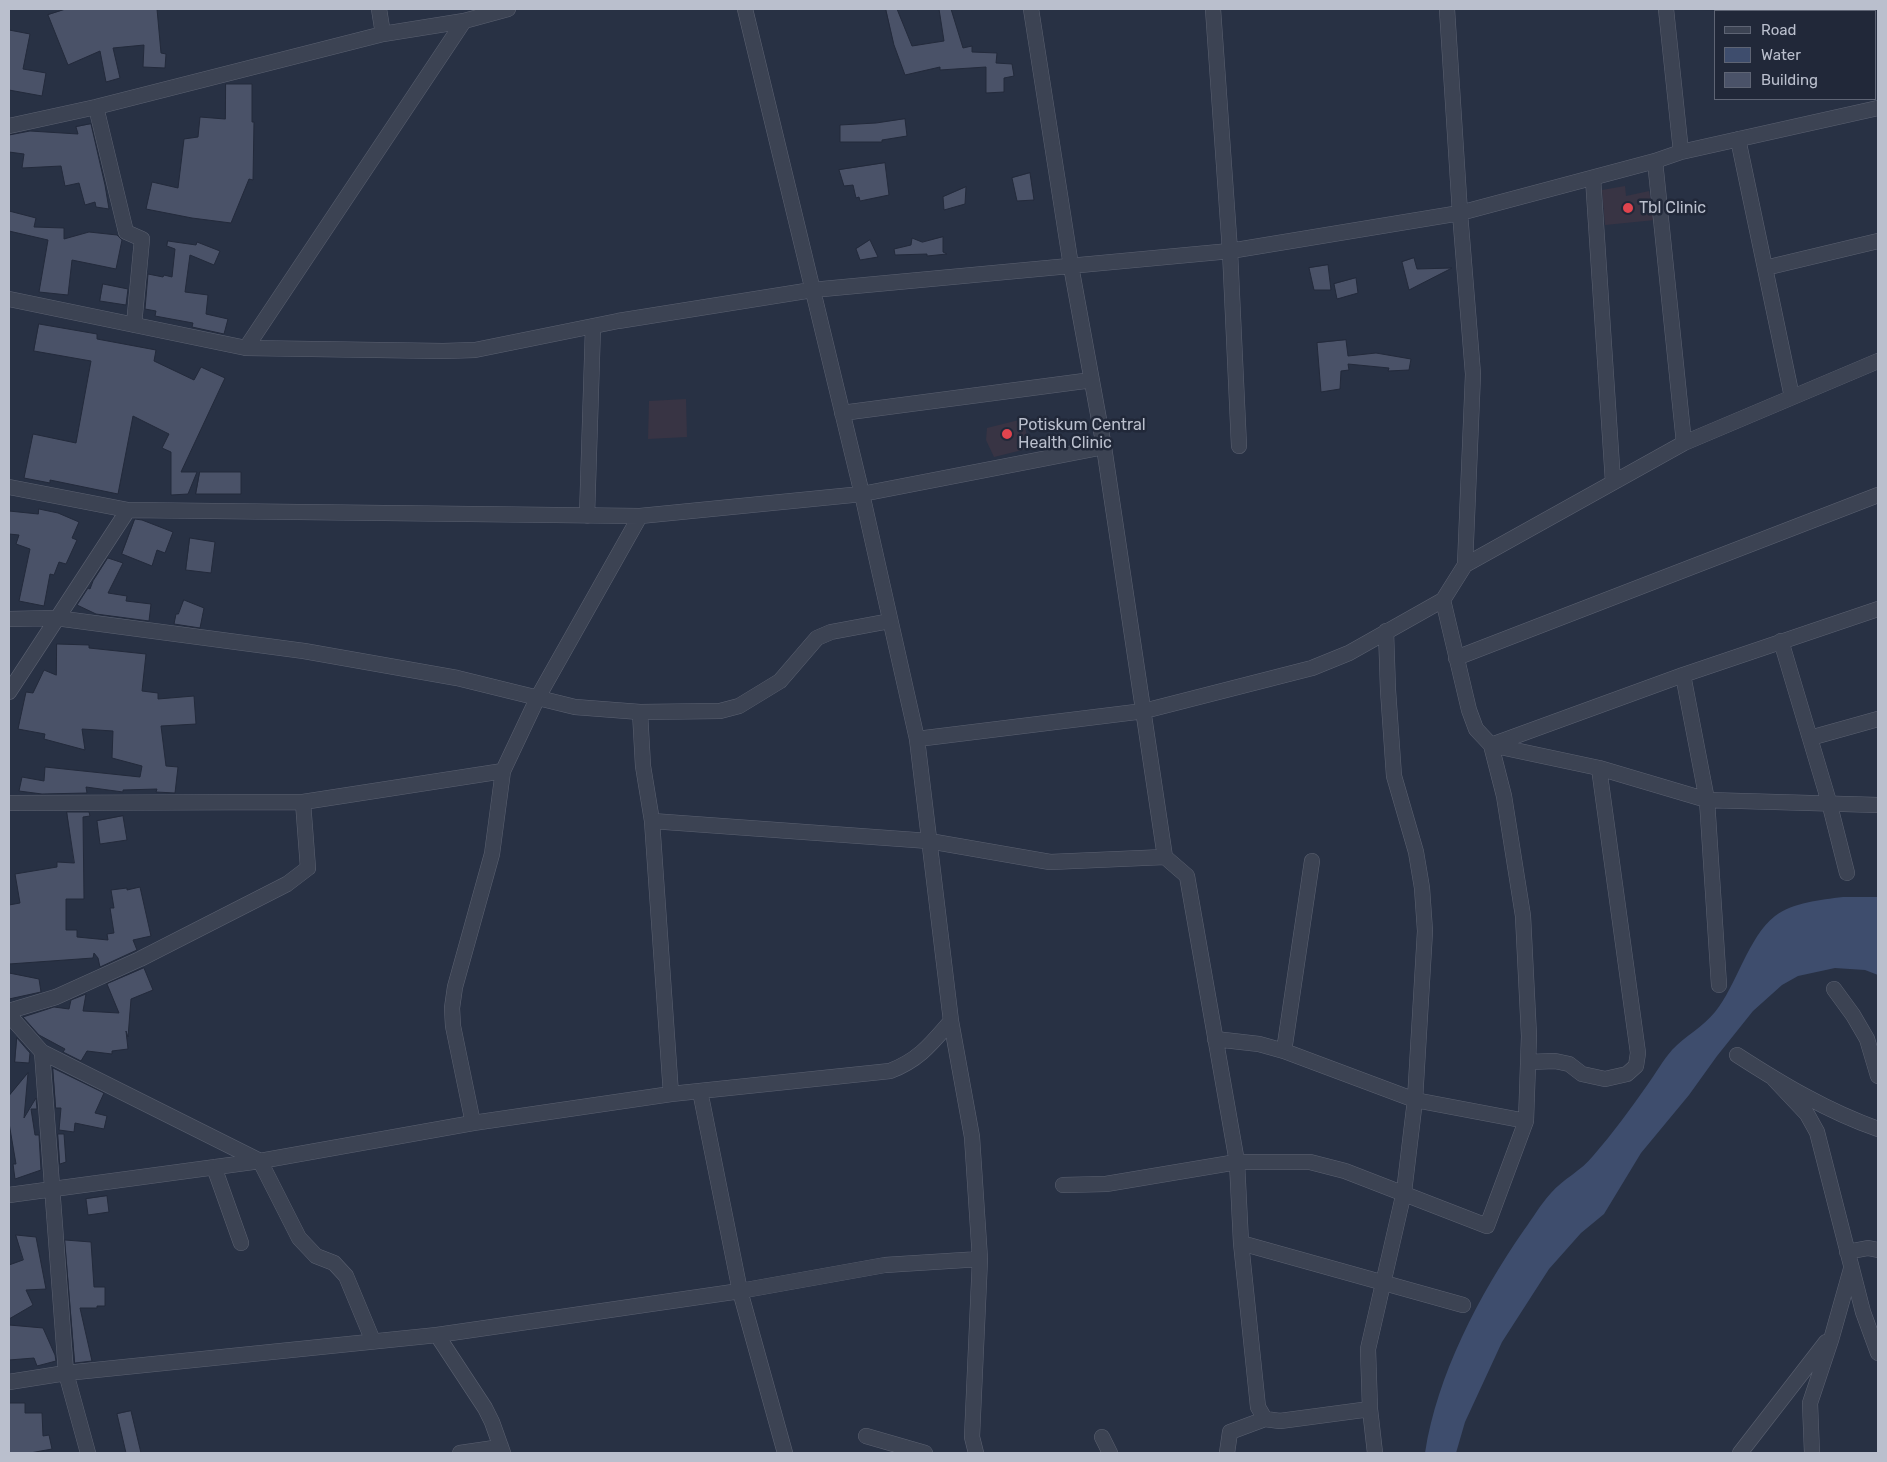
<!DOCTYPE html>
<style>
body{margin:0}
#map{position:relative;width:1887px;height:1462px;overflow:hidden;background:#283144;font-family:Rubik,sans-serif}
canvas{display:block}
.frame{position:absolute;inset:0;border:10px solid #babfcd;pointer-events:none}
.legend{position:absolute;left:1714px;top:10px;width:162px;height:90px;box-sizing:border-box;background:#212839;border:1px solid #5e6474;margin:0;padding:6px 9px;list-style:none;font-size:15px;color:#babfcd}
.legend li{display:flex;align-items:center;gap:10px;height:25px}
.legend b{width:25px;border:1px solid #5e6474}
</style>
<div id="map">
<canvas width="1887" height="1462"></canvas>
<div class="frame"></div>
<ul class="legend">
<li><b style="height:6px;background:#3c4353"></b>Road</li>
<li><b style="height:14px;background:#3e4d6d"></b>Water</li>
<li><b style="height:14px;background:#4a5268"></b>Building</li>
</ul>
</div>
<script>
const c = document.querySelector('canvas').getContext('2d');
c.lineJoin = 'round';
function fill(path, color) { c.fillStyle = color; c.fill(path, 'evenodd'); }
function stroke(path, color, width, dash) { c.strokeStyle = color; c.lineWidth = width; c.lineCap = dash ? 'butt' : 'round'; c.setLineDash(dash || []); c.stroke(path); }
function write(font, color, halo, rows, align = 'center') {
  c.font = font + ' Rubik,sans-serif'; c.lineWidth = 5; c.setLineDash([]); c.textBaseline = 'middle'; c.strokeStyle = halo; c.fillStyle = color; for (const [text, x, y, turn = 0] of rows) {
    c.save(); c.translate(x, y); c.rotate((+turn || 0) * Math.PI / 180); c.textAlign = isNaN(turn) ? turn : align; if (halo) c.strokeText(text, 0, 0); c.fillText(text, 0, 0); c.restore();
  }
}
fill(new Path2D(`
 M1625,186L1626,196L1649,191L1655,220L1605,225L1602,190Z
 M686,399L687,437L648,439L649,401Z
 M1023,419L1030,448L994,457L986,440L987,428Z`), '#383444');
fill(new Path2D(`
 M1843,897H1878V975L1865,970L1835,968L1798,976L1782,985L1753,1011L1717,1056L1689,1095L1641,1153L1604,1214L1581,1233L1549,1269L1502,1342L1465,1422L1456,1453H1425C1437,1375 1479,1295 1524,1230C1533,1218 1540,1205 1551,1193C1563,1179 1581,1171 1593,1156C1613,1133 1631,1108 1648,1084C1656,1073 1663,1060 1672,1050C1685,1036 1703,1027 1715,1012C1737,985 1748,937 1775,916C1794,902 1820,900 1843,897Z`), '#3e4d6d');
const building = new Path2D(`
 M66,9H157L161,53L166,54L165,68L143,67L144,45L113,48L120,78L106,82L100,51L68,65L48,15Z
 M886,9H897L912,46L944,41L939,9H951L963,48L972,46V52L997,53L996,63L1012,64L1014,76L1004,78V92L986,93V67L940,70V67L905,75L894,45Z
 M9,30L30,34L23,69L46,73L42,96L9,90Z
 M226,84H252V122H254L253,180L249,179L231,223L192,218L146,209L152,182L178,188L184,139L198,137L200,117L225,119Z
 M905,119L907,136L882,140V142H840V125L876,123Z
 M91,124L105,185L109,209L96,207L95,202L85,205L79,183L65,186L61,166L22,168L24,154L9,152V135L30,131L78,134L76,127Z
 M885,163L889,195L860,201L859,197L856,198L853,185L844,186L839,170Z
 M1030,173L1034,200L1017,201L1012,178Z
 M966,187L965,204L944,210L943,197Z
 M9,211L36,218L34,227L64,228V239L89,232L117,235L122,240L116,269L72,260L68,295L39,292L48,240L9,231Z
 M943,237V252L947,254L927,256V254L895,255L894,249L911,245L912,238L922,242Z
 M870,240L878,257L860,260L856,249Z
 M168,241L196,245L197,242L220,251L214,265L190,255L185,292L208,295L206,314L228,319L224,334L192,327L193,323L155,316L156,311L145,309L148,274L163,277L164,275L172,277L175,249L167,246Z
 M1414,258L1417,269L1452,268L1409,290L1402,262Z
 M1328,265L1331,290H1314L1309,268Z
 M1356,278L1358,293L1337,299L1334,284Z
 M103,284L128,289L126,305L100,301Z
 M39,324L97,334V339L156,350L154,361L194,380L201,367L225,378L181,472H197L188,494L171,495V452L162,448L169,434L133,416L118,494L50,480V483L24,478L33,434L76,443L91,361L34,351Z
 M1346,340L1348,356L1376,353L1411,359L1409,370L1388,371L1389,368L1348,364L1349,370L1341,371L1340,389L1321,392L1317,343Z
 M200,472H241V494H196Z
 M39,509L58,513L79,522L72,538L77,540L66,564L59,562L54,575L50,574L44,606L19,601L30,549L16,544L19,535L9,534V511L38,514Z
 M135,519L142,520L173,532L165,553L157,550L152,566L122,554Z
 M190,538L215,542L211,573L186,570Z
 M108,558L123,563L108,593L127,596L126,601L151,604L149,621L96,614L77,605L88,588L90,589L93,581Z
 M184,600L204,608L200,628L174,624L176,614H178Z
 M57,644L89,645V648L146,654L142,691L158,693V699L194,696L196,724L161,726L166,766L178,767L175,793L156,792L157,789L123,790V792L86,787L87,793L42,794L19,791L22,777L44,781L45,767L140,777L142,766L112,758L113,731L82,729L85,750L44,739L45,734L18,729L26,692L33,693L44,670L56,675Z
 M67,812H89L90,816L83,817L84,899H66V930H77V937L108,940L107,934L114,933L110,908H114L111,890L127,888V890L140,887L151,936L133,940L137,950L100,967L98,958L94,953L93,958L9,964V905L20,903L15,874L57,867V862L74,863Z
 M123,816L127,840L100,844L97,821Z
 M144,968L153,990L131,999L128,1037L126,1031L128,1049L112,1051V1054L87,1051L81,1061L63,1052L65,1049L39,1035L23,1017L54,1007L69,1009L71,1000L86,994L83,1011L119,1013L107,984Z
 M9,973L39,979L41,992L9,999Z
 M17,1038L30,1053L29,1063L15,1062Z
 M53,1068L104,1093L95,1113L107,1116L104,1129L75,1123L74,1132L59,1130L61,1108H56Z
 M28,1073L24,1118L36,1098L37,1109H31L35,1135H39L41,1170L15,1179L13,1164H16L9,1123V1096Z
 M58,1134H64L66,1162L60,1164Z
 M107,1196L109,1212L88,1215L86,1199Z
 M16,1235L36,1237L46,1289L26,1290L33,1305L9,1319V1265L23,1260Z
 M65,1240L91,1242L94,1287H105V1306H97V1308H80L92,1361L75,1363Z
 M9,1325L43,1328L55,1355L56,1361L37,1366L34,1358L9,1360Z
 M9,1403H25V1413H42L43,1436L49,1435L52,1449L30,1453H9Z
 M131,1411L141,1453H126L117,1414Z`);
fill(building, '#4a5268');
stroke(building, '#232a3b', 1);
const minor = new Path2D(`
 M379,9L383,34
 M1031,9L1071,266L1104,447L1165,857L1187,876L1237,1162L1241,1243L1258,1407L1265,1419
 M1447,9L1460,213L1473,374L1465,565
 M1666,9L1681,152
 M96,107L126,232L142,239L134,325
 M9,126L96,107L383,34L464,21L508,9
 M1738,139L1792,397
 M1655,161L1684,443
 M1593,178L1613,482
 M1765,268L1878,241
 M9,299L246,348L443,351L475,350L618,321L812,290L1230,251L1213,9
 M246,348L464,21
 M842,413L1092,380
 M1239,446L1230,251L1460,213L1655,161L1681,152L1878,108
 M9,487L128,510L640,516L862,494L1104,447
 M587,516L593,327
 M9,619L56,618L304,651L457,678L575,707L640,712L720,711L739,706L780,681L817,638L831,632L890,621
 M1781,641L1829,802L1847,873
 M1456,658L1878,495
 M1683,675L1707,800L1719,985
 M9,692L128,510
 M640,712L643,766L652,821L671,1094
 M1810,738L1878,719
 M917,739L1144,711L1312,668L1349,653L1443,600L1465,565L1684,443L1878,361
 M1491,745L1683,675L1878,609
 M1491,745L1599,768L1707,800L1878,805
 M9,803L303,802L503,771
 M652,821L929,841L1050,862L1165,857
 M1834,989L1853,1015L1867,1039L1878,1076
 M9,1011L56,997L140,959L287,884L308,868L303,802
 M9,1015L42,1052L260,1161L299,1238L316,1256L334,1263L346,1276L373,1341
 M951,1021L972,1137L980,1259L972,1437L976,1453
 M1215,1039L1259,1044L1284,1051L1415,1100L1526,1121
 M1284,1051L1312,861
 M42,1052L66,1373L88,1453
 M1737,1055C1782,1084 1827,1111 1878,1129
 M1528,1062L1555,1061L1569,1064L1582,1074L1605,1079L1627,1074L1636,1066L1638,1053L1599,768
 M1774,1079L1807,1114L1817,1132L1863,1312L1878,1353
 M700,1091L740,1291L785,1453
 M473,1123L453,1026L452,1008L455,987L492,854L503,771L538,697L640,516
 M214,1167L241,1243
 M1063,1185L1106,1184L1237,1162H1310L1345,1171L1487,1226L1526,1121L1529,1036L1523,916L1504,796L1491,745L1476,729L1469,710L1443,600
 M9,1195L260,1161L473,1123L671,1094L890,1071C919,1060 931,1044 951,1021L917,739L862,494L745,9
 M1241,1243L1463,1305
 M1847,1252L1868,1248L1878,1250
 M437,1335L485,1408L492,1422L503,1453
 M9,1382L66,1373L437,1335L740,1291L885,1265L980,1259
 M866,1436L925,1453
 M1102,1437L1110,1453
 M460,1453L501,1447
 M1227,1453L1230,1432L1265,1419L1280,1421L1370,1409
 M1375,1453L1370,1409L1368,1349L1404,1192L1415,1100L1425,931L1422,888L1416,852L1394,776L1388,690L1386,631
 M1740,1453L1826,1342
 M1812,1453L1810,1403L1831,1340L1851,1269`);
stroke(minor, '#5b6171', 16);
stroke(minor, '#3c4353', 15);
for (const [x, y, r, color] of [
 [1628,208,6,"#e0444e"],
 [1007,434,6,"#e0444e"]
]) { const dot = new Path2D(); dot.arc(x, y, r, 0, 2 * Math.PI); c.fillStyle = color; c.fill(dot); stroke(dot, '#212839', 2); }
write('16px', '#babfcd', '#212839', [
 ["Tbl Clinic",1639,208],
 ["Potiskum Central",1018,425],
 ["Health Clinic",1018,443]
], 'left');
</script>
